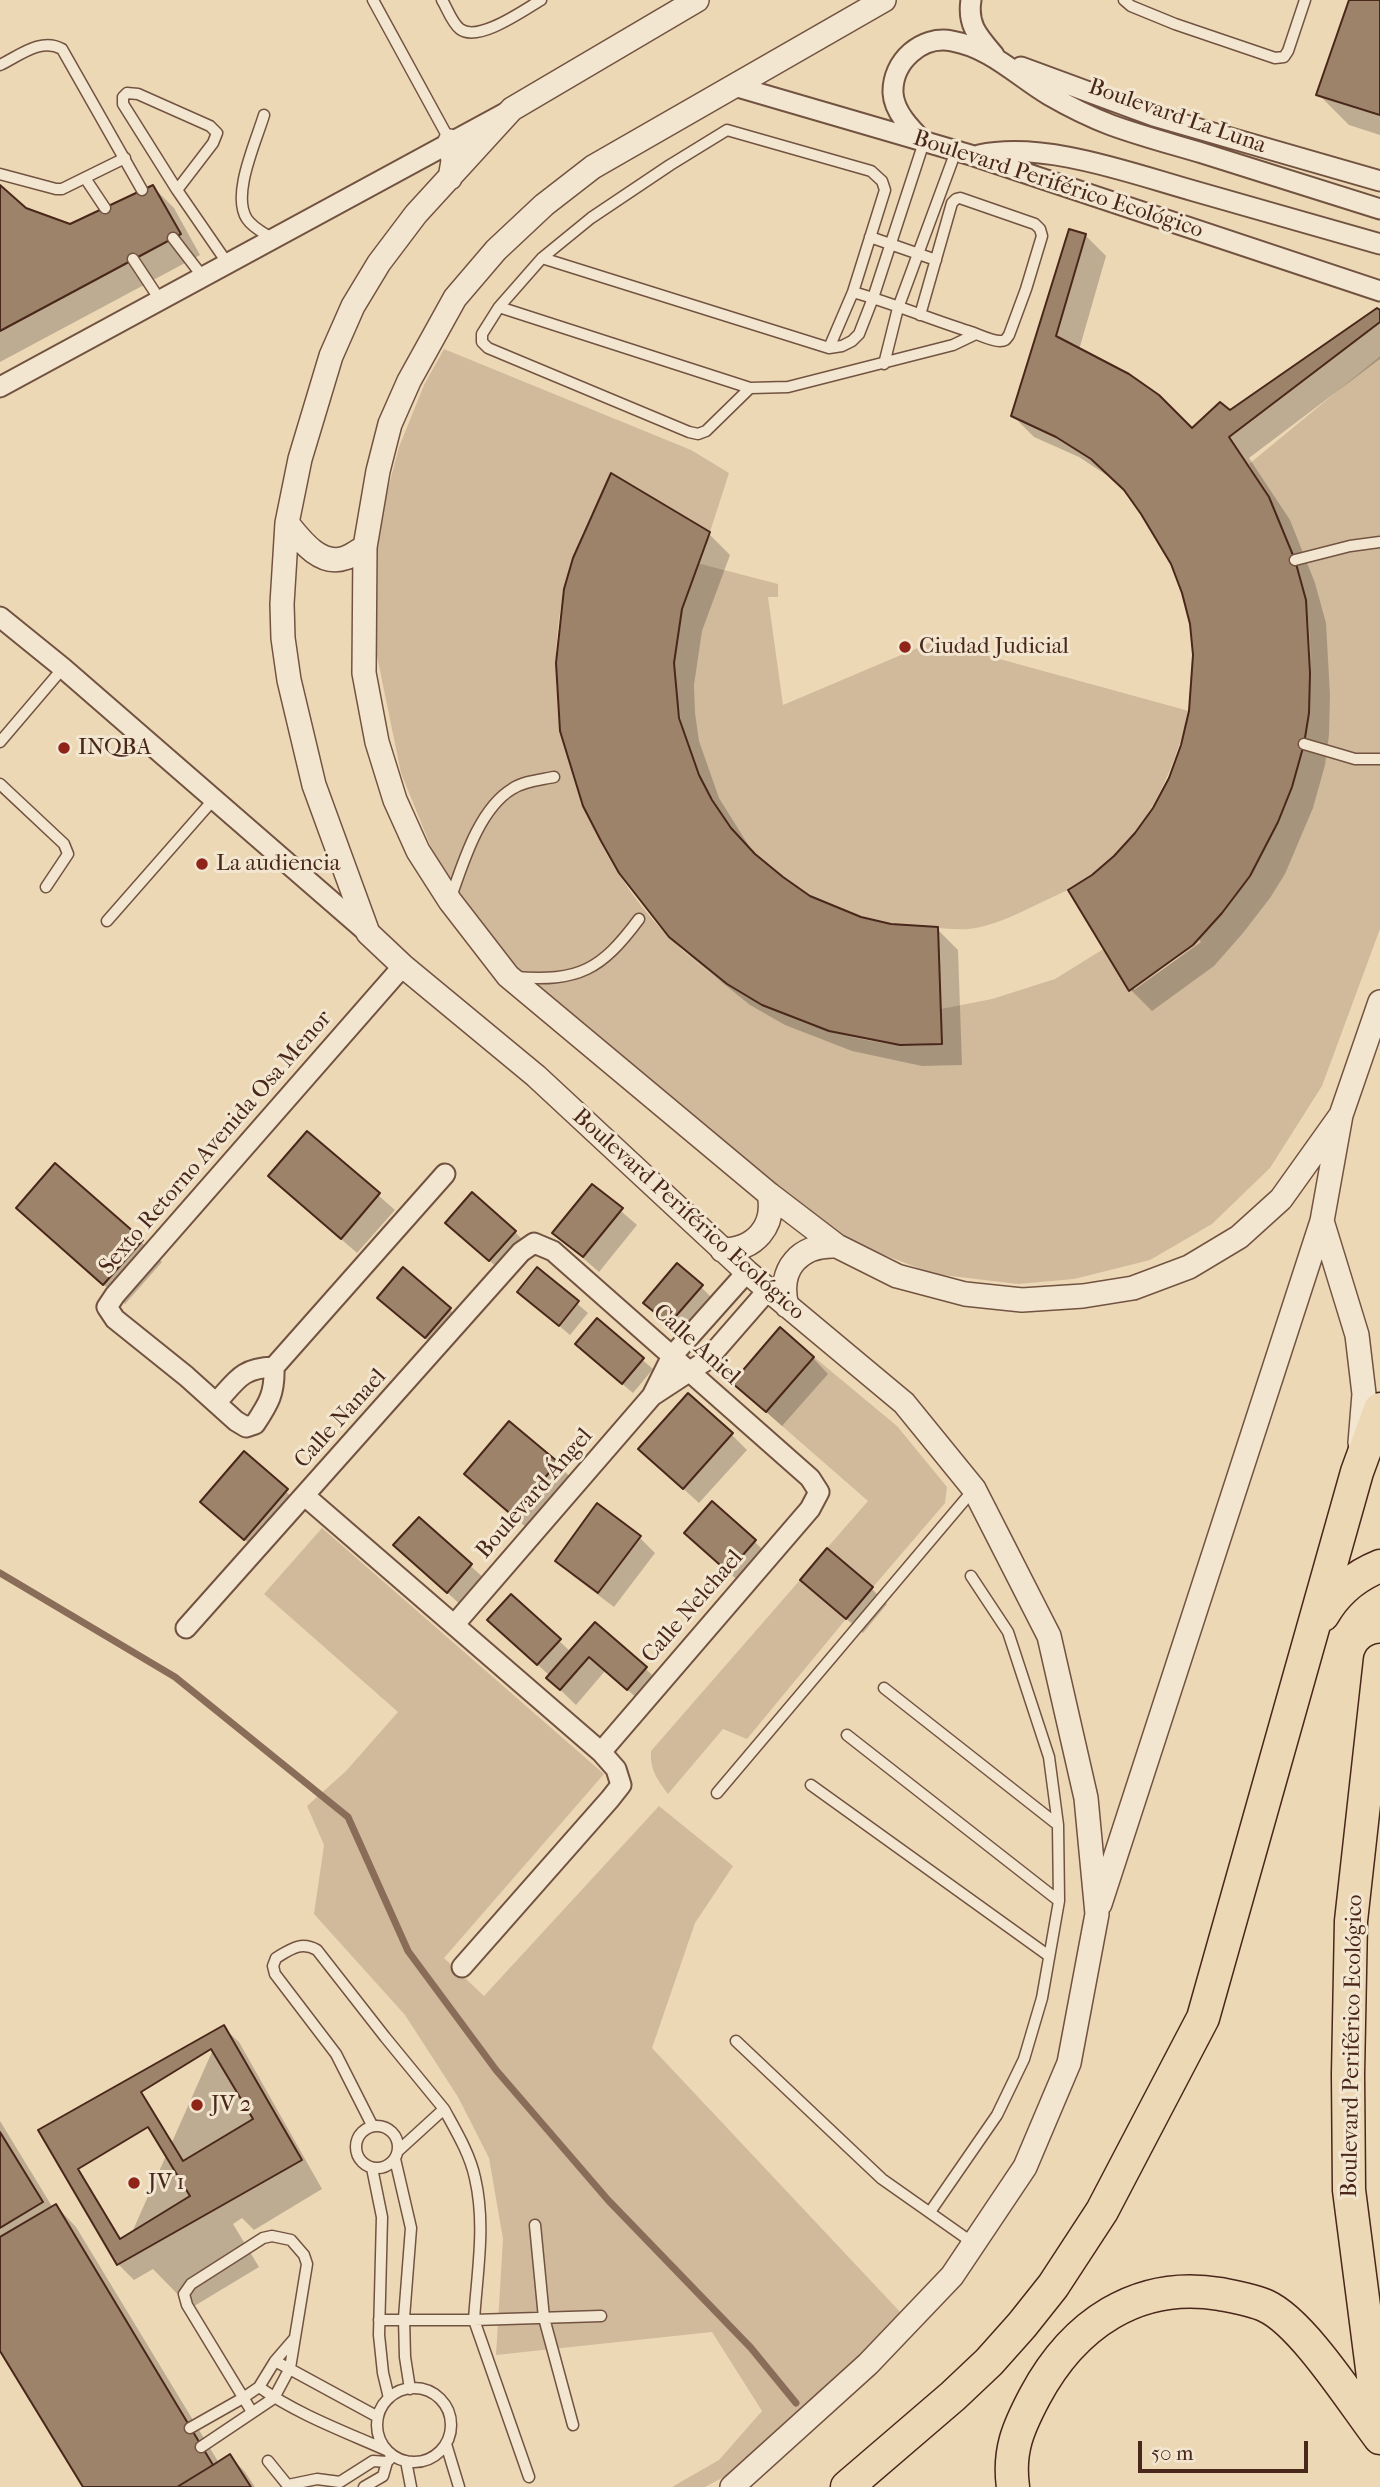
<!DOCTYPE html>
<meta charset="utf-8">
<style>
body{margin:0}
#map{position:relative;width:1380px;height:2487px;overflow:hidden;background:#edd8b6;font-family:"IM FELL French Canon",serif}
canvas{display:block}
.scale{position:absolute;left:1138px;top:2441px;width:170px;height:32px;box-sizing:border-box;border:4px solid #49271a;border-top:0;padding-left:9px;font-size:21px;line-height:24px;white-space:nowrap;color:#49271a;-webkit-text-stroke:5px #f3e6d0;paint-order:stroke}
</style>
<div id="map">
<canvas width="1380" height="2487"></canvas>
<div class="scale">50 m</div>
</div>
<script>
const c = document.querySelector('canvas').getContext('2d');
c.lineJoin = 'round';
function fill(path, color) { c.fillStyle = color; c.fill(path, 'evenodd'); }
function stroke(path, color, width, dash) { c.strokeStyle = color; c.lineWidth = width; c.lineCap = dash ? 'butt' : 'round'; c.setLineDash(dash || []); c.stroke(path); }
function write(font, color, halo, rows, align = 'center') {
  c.font = font + ' "IM FELL French Canon",serif'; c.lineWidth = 6; c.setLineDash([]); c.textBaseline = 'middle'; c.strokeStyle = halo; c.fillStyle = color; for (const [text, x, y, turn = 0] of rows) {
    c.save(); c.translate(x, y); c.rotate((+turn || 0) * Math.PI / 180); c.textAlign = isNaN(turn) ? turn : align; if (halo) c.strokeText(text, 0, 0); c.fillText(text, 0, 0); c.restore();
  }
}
fill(new Path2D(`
 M444,349L691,450L729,473L710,532L611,473C598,501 584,527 574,556C562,587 556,631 556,665C555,788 623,916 726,984C775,1016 841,1039 899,1045C913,1047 928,1045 941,1044V1009L992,999L1055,979L1105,948L1130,991C1151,976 1176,962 1194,944C1285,854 1325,728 1306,602C1298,553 1274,506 1249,464L1380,356V929L1322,1086L1270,1168L1212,1224L1150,1260L1074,1279L1018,1284L934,1274L845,1240L689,1120L539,993L473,922L435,857L401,773L377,656L375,538L399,447L424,385Z
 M697,563L778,584V597H768L783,705L934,641L1189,711C1173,775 1146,835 1091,876C1076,887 1057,895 1040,903C1020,913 997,924 976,928C961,931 943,928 928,927C786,924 678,805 674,666C673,631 686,596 697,563Z
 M814,1357L897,1426L947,1487L945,1503L873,1587L827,1548L868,1501L766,1412Z
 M322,1528L604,1774L444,1958L484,1996L659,1806L733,1866L695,1923L652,2048L903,2315L864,2356L737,2470L705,2487H672L719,2460L762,2411L712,2332L496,2355L503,2239L489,2158L458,2097L405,2015L314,1914L324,1845L307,1806L346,1771L398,1712L264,1594Z
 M800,1580L846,1619L747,1739L723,1729L668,1794C657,1779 650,1770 651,1751Z`), '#d1ba9b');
fill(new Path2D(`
 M1351,0H1380V135L1349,125L1318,94Z
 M0,187L25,209L70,226L153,187L174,208L200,255L0,362Z
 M1085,235L1106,256L1079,350L1192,430L1229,413L1380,312V359L1249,458L1290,520L1315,583L1326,623L1330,695L1329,735L1325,765L1313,808L1285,874L1270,898L1243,933L1214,966L1152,1011L1131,990L1070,890L1093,877L1136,834L1154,809L1170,779L1183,745L1191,711L1195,655L1192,623L1184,593L1172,564L1128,493L1114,480L1079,457L1034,437L1013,416ZM1199,939L1201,942L1134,990V986Z
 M709,534L730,555L702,631L694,685L695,713L699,741L719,798L752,851L761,861L809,897L861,919L890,926L937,929L958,950L962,1065L922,1066L852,1051L785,1025L750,1005L692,958L670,936L585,805Z
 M307,1133L395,1210L357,1253L286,1191Z
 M592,1186L637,1225L599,1272L554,1233Z
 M18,1208L141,1242L162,1262L125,1304Z
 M515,1232L530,1247L506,1275L463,1238Z
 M537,1269L588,1313L570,1335L519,1292Z
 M701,1287L711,1297L680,1333L655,1313Z
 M379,1298L449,1309L465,1324L441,1352Z
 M597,1321L653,1369L633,1393L587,1354Z
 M813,1358L828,1374L782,1426L734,1383Z
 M732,1435L747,1450L699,1503L656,1464Z
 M244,1454L302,1506L261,1554L202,1502Z
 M557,1463L572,1479L529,1530L466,1474Z
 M419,1519L487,1581L463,1607L395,1545Z
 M639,1537L655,1553L614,1607L573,1576L557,1560Z
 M754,1541L770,1557L744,1586L702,1548Z
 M871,1588L887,1604L863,1633L818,1595Z
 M511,1596L571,1652L645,1668L661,1684L644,1704L605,1671L576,1705L548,1678L550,1676L505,1635Z
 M223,2027L239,2042L322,2189L254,2230L242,2218L233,2224L259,2267L191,2308L153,2269L134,2280L118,2264Z
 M0,2121L53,2208L56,2206L76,2227L219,2463L230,2456L245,2472L255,2487H85L0,2347Z`), '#0003');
stroke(new Path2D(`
 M0,1573L175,1677L348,1817L408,1951L496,2070L608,2200L751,2348L796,2403`), '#8a6d58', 7);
const building = new Path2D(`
 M1349,0H1380V115L1316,95Z
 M0,185L26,208L70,224L153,185L181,234L0,331Z
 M1069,229L1086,234L1056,336L1129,374L1159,395L1192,428L1220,402L1230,410L1377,308L1380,310V322L1229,437L1269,497L1295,560L1306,600L1310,673L1309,713L1304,744L1292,787L1278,822L1250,876L1222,913L1193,945L1129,991L1068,890L1092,875L1114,856L1135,833L1153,808L1169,778L1181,745L1189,711L1193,655L1190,624L1182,593L1171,564L1141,514L1124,490L1091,459L1056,437L1011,416Z
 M611,473L710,532L682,609L674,663L679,718L699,775L712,800L731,828L755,854L783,877L810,896L861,917L891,924L938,927L942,1044L900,1045L829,1031L762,1005L727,984L669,937L619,873L601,841L583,806L560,731L556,663L564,589L573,558Z
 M307,1131L380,1193L341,1239L268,1176Z
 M55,1163L143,1240L103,1285L16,1208Z
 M592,1184L623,1208L583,1257L552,1233Z
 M472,1192L516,1231L489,1261L445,1223Z
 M677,1263L703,1285L669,1324L643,1303Z
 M403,1267L451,1308L425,1338L377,1298Z
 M537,1267L579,1301L559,1326L517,1292Z
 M597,1318L644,1358L622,1384L575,1344Z
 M780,1327L814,1357L766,1412L732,1383Z
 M688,1393L733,1433L683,1489L638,1449Z
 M509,1421L558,1462L513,1516L464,1474Z
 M244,1451L288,1489L244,1540L200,1502Z
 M712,1501L756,1540L728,1572L684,1533Z
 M597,1503L641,1536L598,1593L555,1561Z
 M419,1517L472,1564L447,1593L393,1545Z
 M827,1548L873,1587L846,1619L800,1580Z
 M511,1594L561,1639L537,1665L487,1620Z
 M595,1622L647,1667L627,1690L589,1657L560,1690L546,1678Z
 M224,2025L302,2160L117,2265L38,2130Z
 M211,2049L253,2119L183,2161L141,2092Z
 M148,2127L190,2196L120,2239L78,2169Z
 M0,2132L43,2202L0,2228Z
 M56,2204L213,2465L177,2487H83L0,2351V2237Z
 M230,2454L251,2487H177L213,2465Z`);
fill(building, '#9e836b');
stroke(building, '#49271a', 2);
const service = new Path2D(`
 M373,0L450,141
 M442,0C447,8 452,23 460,29C478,43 524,10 541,0
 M1124,0L1131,6L1175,24L1275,58L1284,57L1288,51L1305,0
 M0,65C19,56 41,37 62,49L142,190
 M264,115C256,142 231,195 247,219C253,228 264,233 273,239
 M0,174L56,189H62L125,158
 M85,178L105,208
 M177,190L213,143L217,133L210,126L138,94L127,93L123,97V104L177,190L228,264
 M870,237L936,260
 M173,238L203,277
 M542,258L829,348L842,346L852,341L859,334L873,298L924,142
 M133,259L160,300
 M853,292C892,303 930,319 968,331C978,334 991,341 1000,341C1006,341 1006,339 1009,335L1026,289L1042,236L1040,229L1035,224L960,198L956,199L952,203L920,315
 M499,307L750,388L788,387L953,345L976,334
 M884,364L898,308L956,151
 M750,388L706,431L698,434L689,432L488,348L482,342V334L499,307L542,258L591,218L670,165L727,130L871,171L882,181L885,190L853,292L829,348
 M1295,560L1350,546L1380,542
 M0,742L63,668
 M1304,744L1355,759H1380
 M0,784L64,844L68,854L46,887
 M451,897C463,863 479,809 512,789C524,781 540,780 554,777
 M107,921L214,799
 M515,977C579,982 601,970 639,919
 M884,1688L1058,1825
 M847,1735L1059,1901
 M811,1785L1049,1956
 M717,1793L974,1489
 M736,2041L882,2179L973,2243
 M372,2125L336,2054L275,1974L273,1966L276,1958C291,1949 301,1941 317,1950L385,2037L444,2109
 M356 2147a21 21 0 1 1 42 0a21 21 0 1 1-42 0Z
 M395,2159L411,2228L404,2318L405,2357L410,2389
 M372,2168L382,2217L379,2335L383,2373L389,2398
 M930,2212L997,2115L1024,2059L1042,1998L1059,1901L1058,1825L1049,1757L1008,1632L971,1576
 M535,2225L544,2318L573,2425
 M379,2320H474C477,2273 486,2225 475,2178C470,2154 456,2131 444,2109L398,2151
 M275,2361L378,2417
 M259,2387C297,2414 343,2431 386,2450
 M377 2425a37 37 0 1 1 74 0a37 37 0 1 1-74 0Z
 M190,2428L243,2398L259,2387L275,2361L294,2339
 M446,2444L459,2487
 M201,2447L274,2398L290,2368L307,2264L304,2255L291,2240L272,2236L263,2238L191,2284L184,2294L187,2305L252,2412
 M268,2461L289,2487
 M406,2461L411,2487
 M529,2477L474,2320L601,2316
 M288,2485L317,2479L340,2482L373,2461L387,2462
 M364,2487L383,2476L387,2462L391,2458`);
const minor = new Path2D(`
 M971,0C967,25 978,36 994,55
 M1021,67L1154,116L1380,181
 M734,86L974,156L1380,291
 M924,142C911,129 894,112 893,93C892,61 922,35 952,41C991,48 1017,76 1049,95C1068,106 1090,117 1111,125C1141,136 1172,144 1202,153C1262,172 1321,191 1380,209
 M979,155C1044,141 1130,173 1194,191C1256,209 1318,226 1380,244
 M0,387L505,113
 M0,617L63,668L368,933
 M274,1367C275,1393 269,1403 255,1424L246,1427L236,1421L186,1376L115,1319L107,1307L115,1295L403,966
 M652,1396L707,1360L768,1290
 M216,1403C237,1380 241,1368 274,1367L445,1174
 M305,1496L601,1752L616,1769L621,1785L610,1799L462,1967
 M454,1625L652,1396L672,1356L747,1272
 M186,1628L521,1252L534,1243L553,1251L810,1478L819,1492L810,1509L601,1752`);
const tertiary = new Path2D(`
 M697,0L512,109L416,214L379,263L353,306L331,356L300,459L287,523L282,604L283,638L289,680L314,785L368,933L403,966L536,1076L747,1272L904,1403L974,1489L1049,1636L1086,1798L1097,1914L1069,2063L1025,2167L952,2276L868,2364L732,2487
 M884,0L593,167L544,205L496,250L455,298L409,381L390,424L378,471L365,547L364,673L377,742L395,800L418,851L450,901L508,976L769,1194L837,1246L897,1276L965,1294L1022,1300L1083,1296L1133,1288L1189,1267L1239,1237L1281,1199L1341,1115
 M450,178L453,161L450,141
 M287,523C300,539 320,567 345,558C352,556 359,550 365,547
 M1322,1221L1357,1335L1364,1394L1360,1443
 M722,1250C755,1250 776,1226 769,1194
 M787,1306C777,1269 800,1244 837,1246
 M1100,1904L1322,1221L1341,1115L1380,1002`);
const trunk = new Path2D(`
 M1323,1615C1336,1592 1355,1576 1380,1566
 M1380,1660L1351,1921L1348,2074L1349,2190L1380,2431
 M847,2487L953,2396L989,2362L1022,2325L1053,2286L1102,2211L1203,2018L1357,1472L1380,1409
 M1013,2487C1008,2451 1018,2428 1035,2396C1073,2325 1137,2280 1220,2294C1235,2297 1253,2300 1266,2306C1303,2323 1354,2404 1380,2438`);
stroke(service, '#725341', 13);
stroke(minor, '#725341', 23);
stroke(tertiary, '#725341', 26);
stroke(trunk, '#49271a', 35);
stroke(service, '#f3e6d0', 10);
stroke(minor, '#f3e6d0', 19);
stroke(tertiary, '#f3e6d0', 23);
stroke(trunk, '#edd8b6', 32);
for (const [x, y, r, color] of [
 [905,647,7,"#8f2418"],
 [64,748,7,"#8f2418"],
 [202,864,7,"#8f2418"],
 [197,2105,7,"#8f2418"],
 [134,2183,7,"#8f2418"]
]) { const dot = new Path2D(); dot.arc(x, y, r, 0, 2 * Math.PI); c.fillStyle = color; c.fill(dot); stroke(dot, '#f3e6d0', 2.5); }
write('23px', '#49271a', '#f3e6d0', [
 ["Boulevard La Luna",1177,117,19],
 ["Boulevard Periférico Ecológico",1058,185,18],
 ["Sexto Retorno Avenida Osa Menor",216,1143,-49],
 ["Boulevard Periférico Ecológico",688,1215,42],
 ["Calle Aniel",696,1345,42],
 ["Calle Nanael",341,1419,-48],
 ["Boulevard Ángel",535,1494,-49],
 ["Calle Nelchael",693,1607,-49],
 ["Boulevard Periférico Ecológico",1353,2046,-89]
]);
write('23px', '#49271a', '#f3e6d0', [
 ["Ciudad Judicial",919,647],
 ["INQBA",78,748],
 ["La audiencia",216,864],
 ["JV 2",211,2105],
 ["JV 1",148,2183]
], 'left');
</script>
